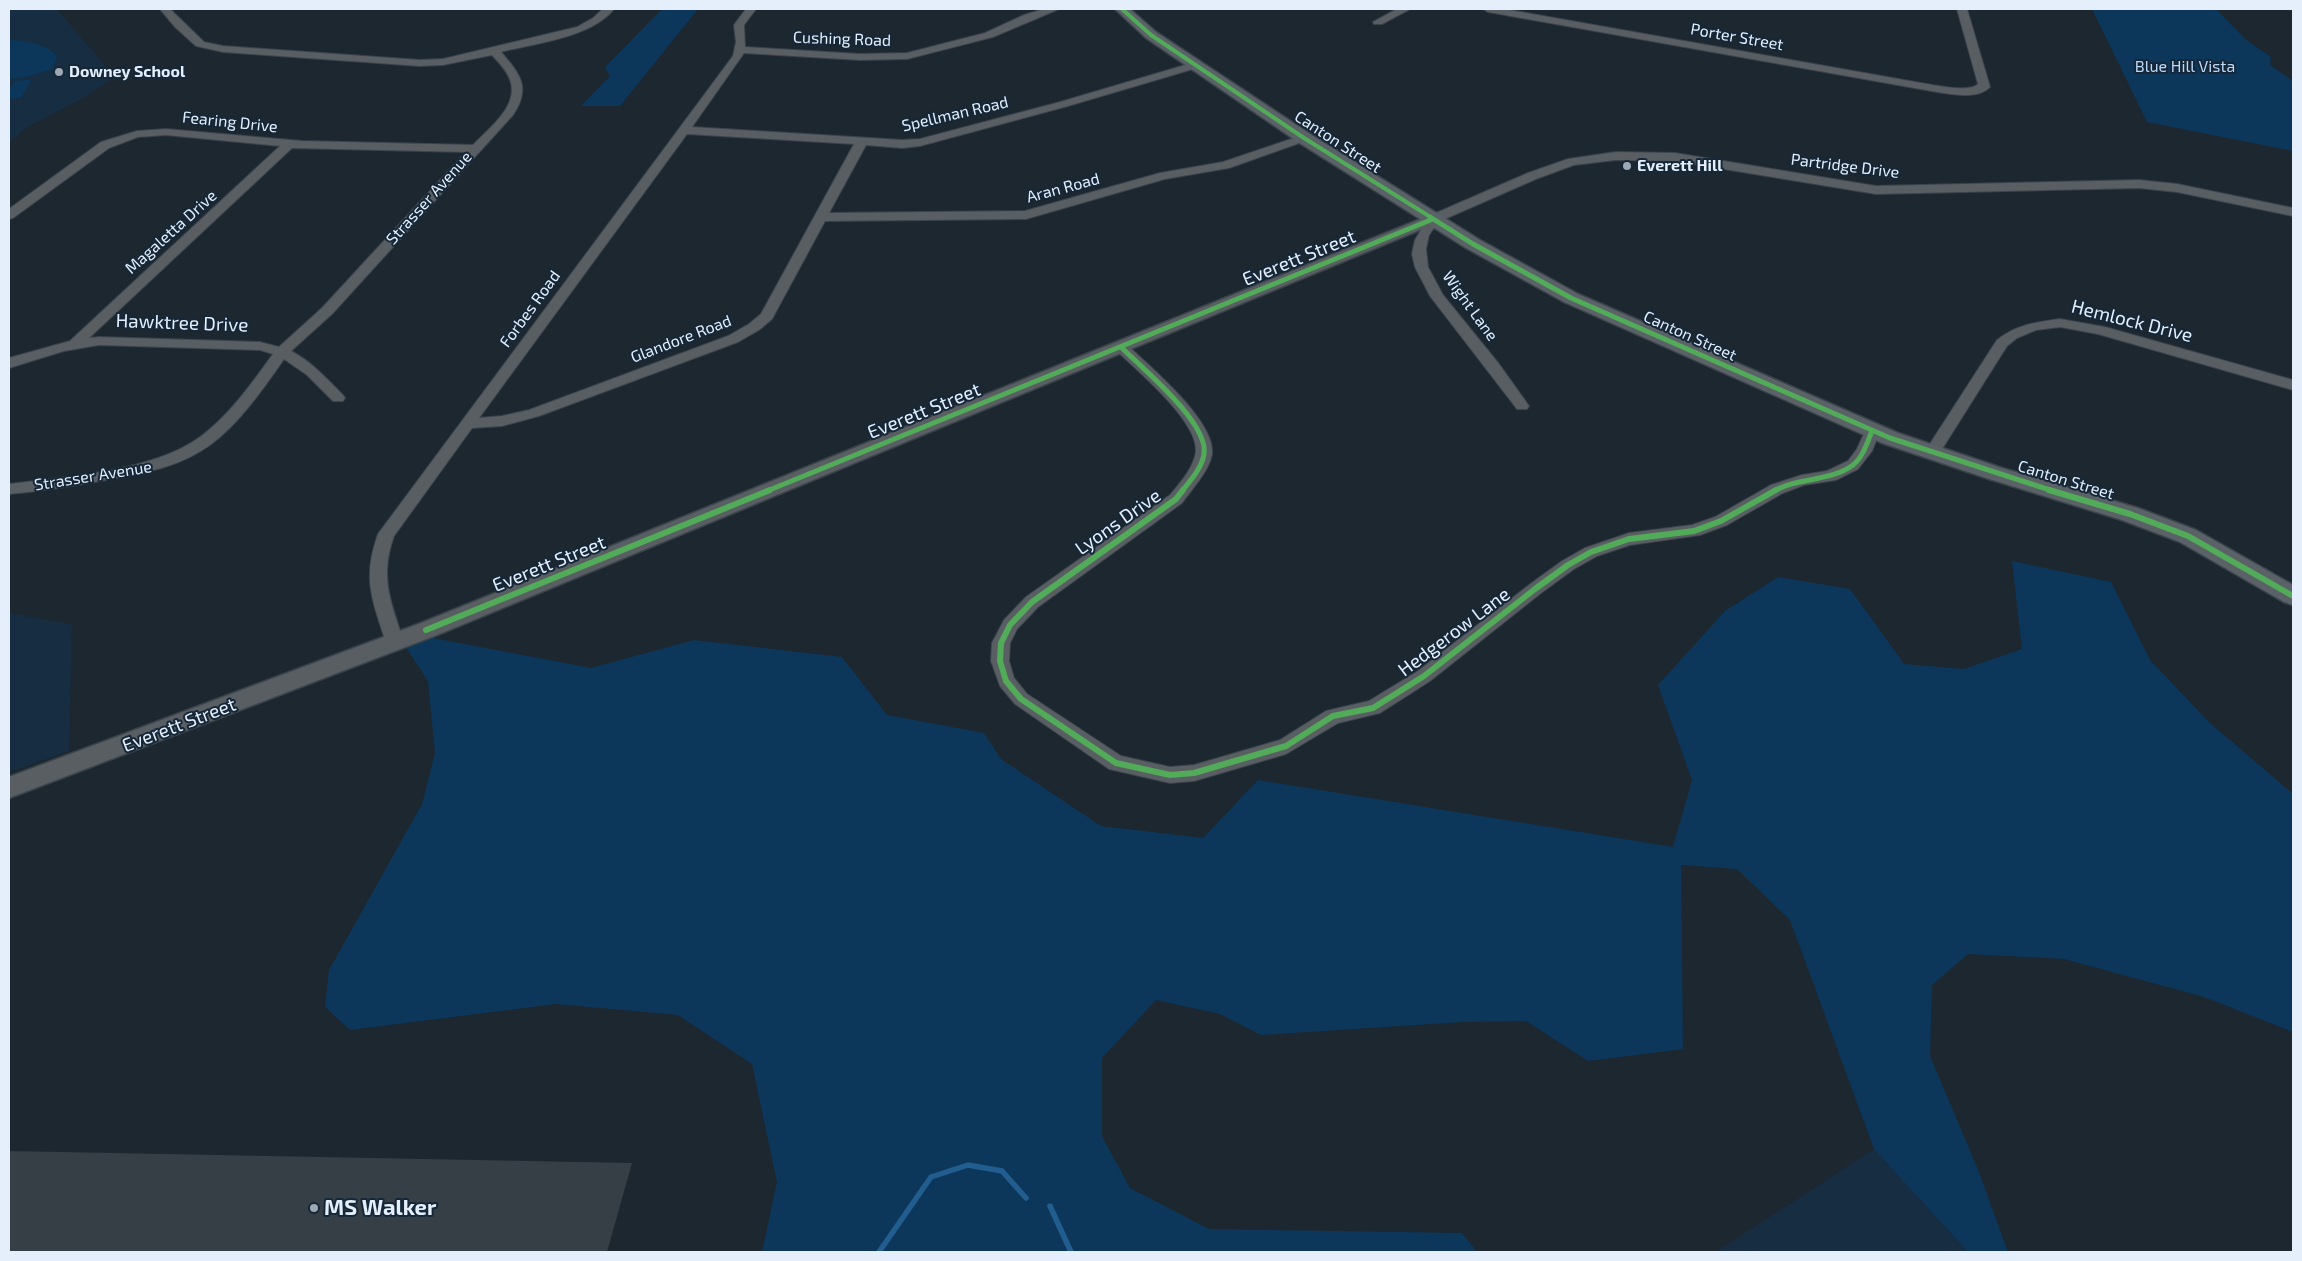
<!DOCTYPE html>
<style>
body{margin:0}
#map{position:relative;width:2302px;height:1261px;overflow:hidden;background:#1d2730;font-family:"Exo 2",sans-serif}
canvas{display:block}
.frame{position:absolute;inset:0;border:10px solid #e4effb;pointer-events:none}
</style>
<div id="map">
<canvas width="2302" height="1261"></canvas>
<div class="frame"></div>
</div>
<script>
const c = document.querySelector('canvas').getContext('2d');
c.lineJoin = 'round';
function fill(path, color) { c.fillStyle = color; c.fill(path, 'evenodd'); }
function stroke(path, color, width, dash) { c.strokeStyle = color; c.lineWidth = width; c.lineCap = dash ? 'butt' : 'round'; c.setLineDash(dash || []); c.stroke(path); }
function write(font, color, halo, rows, align = 'center') {
  c.font = font + ' "Exo 2",sans-serif'; c.lineWidth = 4; c.setLineDash([]); c.textBaseline = 'middle'; c.strokeStyle = halo; c.fillStyle = color; for (const [text, x, y, turn = 0] of rows) {
    c.save(); c.translate(x, y); c.rotate((+turn || 0) * Math.PI / 180); c.textAlign = isNaN(turn) ? turn : align; if (halo) c.strokeText(text, 0, 0); c.fillText(text, 0, 0); c.restore();
  }
}
fill(new Path2D(`
 M9,9H57L115,77L85,97L26,128L9,143Z
 M9,613L72,624L69,751L9,772Z
 M1874,1149L1968,1252H1716Z`), '#172d41');
fill(new Path2D(`
 M662,9H698L620,106H581L610,76L605,67Z
 M2092,9H2216L2245,39L2271,57L2270,65L2293,81V151L2147,122Z
 M15,40C31,43 46,44 57,56L53,69L25,77L9,79V41Z
 M32,79L21,98L9,99V90L15,81Z
 M2012,561L2111,582L2150,660L2210,723L2293,794V1032L2204,997L2064,959L1968,954L1932,985L1930,1056L1977,1167L2008,1252H1968L1874,1149L1790,920L1737,869L1681,865L1683,1049L1588,1061L1526,1021L1463,1022L1261,1035L1220,1014L1156,1000L1102,1058V1136L1130,1188L1209,1229L1462,1233L1477,1252H762L777,1182L752,1064L678,1015L556,1004L350,1030L325,1007L329,970L422,804L435,753L428,681L405,646L428,637L591,668L694,640L842,657L887,715L984,733L1001,759L1101,826L1203,838L1258,780L1673,847L1692,780L1658,685L1725,611L1778,577L1850,589L1904,664L1964,669L2022,649Z`), '#0c375a');
stroke(new Path2D(`
 M1050,1206L1071,1252
 M879,1252L931,1177L968,1165L1002,1171L1026,1198`), '#225d8f', 5.5);
fill(new Path2D(`
 M9,1151L632,1163L607,1252H9Z`), '#363e46');
const minor = new Path2D(`
 M160,9H170L204,42L223,46L420,60L443,59L577,27L593,18L603,9H614C590,38 536,43 501,52C521,75 531,88 513,115L332,314L291,351C312,362 327,379 343,395L345,398L343,401H333L307,375L284,359C264,388 238,425 210,445C178,468 143,473 106,480C74,486 42,491 9,494V484C66,477 154,471 200,437C229,416 252,383 273,354L260,350L99,345L64,351L9,368V358L70,341L280,146L166,135L138,137L109,148L13,218L9,219V209L101,142L137,131L166,129L302,141L473,145C488,129 520,106 510,80C507,70 498,62 492,55L443,65L420,66L223,52L196,46L175,27ZM292,148L466,152L322,308L279,347L260,342L99,337L89,338Z
 M746,9H756L744,25L745,47L860,54L907,53L985,33L1024,15L1044,9H1059L993,37L907,59L860,60L744,53L692,127L902,140L920,139L1060,102L1192,63H1200L1201,65L1200,67L1068,106L920,146L902,148L866,145L829,213L1025,211L1160,173L1223,162L1300,136H1308L1310,138L1308,140L1229,168L1165,179L1026,219L825,221L772,319L759,330L738,342L539,416L502,426L472,428L394,536C379,577 391,603 404,642L401,647L395,649L389,647C384,639 382,630 379,621C368,588 366,568 378,534L733,56L736,42L734,25ZM687,134L854,144L761,314L749,324L728,336L529,410L502,416L479,418Z
 M1397,9H1410L1382,24H1374L1373,22Z
 M1483,9H1504L1921,83C1934,85 1970,93 1978,84L1957,9H1967L1990,87C1977,100 1953,94 1937,92L1488,12Z
 M1616,152L1675,153L1876,186L2139,180L2177,184L2293,208V216L2177,192L2139,188L1876,194L1675,161L1616,160L1574,165L1536,179L1438,222L1429,235L1426,249L1428,267L1443,295L1499,364L1529,406L1527,409H1517L1430,296L1415,267L1412,254L1415,240L1429,216L1528,173L1568,159Z
 M2060,319L2105,327L2293,380V390L2098,334L2060,327L2036,330L2017,338L2007,346L1937,457H1927L1924,453L1997,340C2016,325 2036,322 2060,319Z
 M1121,343L1126,344C1149,366 1216,421 1212,454C1210,470 1191,490 1182,503L1038,607L1017,629L1010,643L1009,661L1014,678L1027,694L1121,756L1170,767L1194,765L1280,740L1326,711L1369,701L1418,671L1529,585L1562,561L1585,548L1629,533L1692,525L1715,517L1771,485L1802,475L1827,471L1848,461L1857,449L1867,427H1877L1880,431L1872,451L1858,469L1836,480L1804,485L1783,493L1727,525L1700,535L1630,545L1597,556L1574,569L1541,593L1430,681L1380,713L1338,723L1286,754L1194,781L1170,783L1109,769L1015,704L1000,686L991,661L992,643L1004,620L1026,597L1170,495C1180,483 1191,471 1195,456C1205,426 1136,370 1116,350L1114,347L1116,344Z`);
const tertiary = new Path2D(`
 M1433,214L1439,216L1441,219L1439,222L437,635L9,798V777L421,623Z`);
const secondary = new Path2D(`
 M1115,9H1130L1156,32L1310,134L1480,240L1578,294L1898,433L2002,468L2138,508L2196,530L2293,585V605L2284,602L2180,542L2122,520L1986,478L1882,443L1564,302L1466,248L1298,142L1146,38Z`);
stroke(minor, '#3b434b', 2);
stroke(tertiary, '#3b434b', 3);
stroke(secondary, '#3b434b', 3);
fill(minor, '#595e63');
fill(tertiary, '#595e63');
fill(secondary, '#5b6267');
stroke(new Path2D(`
 M1122,9L1151,35L1304,138L1432,218`), '#51ab58', 4);
stroke(new Path2D(`
 M1430,217L1473,244L1571,298L1890,438L2053,491
 M1121,347C1142,368 1209,423 1204,454C1202,468 1190,481 1182,491
 M767,491L1433,219
 M1774,491C1798,477 1830,482 1853,465C1863,457 1867,443 1872,431`), '#51ab58', 5);
stroke(new Path2D(`
 M1183,490L1176,499L1032,602L1010,625L1001,643L1000,661L1006,681L1021,699L1116,763L1170,775L1194,773L1286,746L1333,716L1373,708L1424,676L1535,589L1568,565L1591,552L1629,539L1694,531L1721,521L1776,490
 M2049,490L2130,514L2188,536L2293,596
 M426,630L770,490`), '#51ab58', 6);
for (const [x, y, r, color] of [
 [59,72,5,"#9ea9b4"],
 [1627,166,5,"#9ea9b4"],
 [314,1208,5,"#9ea9b4"]
]) { const dot = new Path2D(); dot.arc(x, y, r, 0, 2 * Math.PI); c.fillStyle = color; c.fill(dot); stroke(dot, '#152738', 2); }
write('16px', '#e4effb', '#152738', [
 ["Porter Street",1737,37,10],
 ["Cushing Road",842,39,2],
 ["Spellman Road",955,114,-13],
 ["Fearing Drive",230,122,6],
 ["Canton Street",1338,142,33],
 ["Partridge Drive",1845,166,7],
 ["Aran Road",1063,188,-15],
 ["Strasser Avenue",429,198,-48],
 ["Magaletta Drive",171,232,-42],
 ["Wight Lane",1470,306,54],
 ["Forbes Road",530,309,-54],
 ["Canton Street",1690,336,24],
 ["Glandore Road",681,339,-21],
 ["Strasser Avenue",93,476,-9],
 ["Canton Street",2066,480,17]
]);
write('16px', '#bad9f9', '#152738', [
 ["Blue Hill Vista",2185,67]
]);
write('bold 16px', '#e4effb', '#152738', [
 ["Downey School",69,72],
 ["Everett Hill",1637,166]
], 'left');
write('19px', '#e4effb', '#152738', [
 ["Everett Street",1299,258,-22],
 ["Hemlock Drive",2132,321,14],
 ["Hawktree Drive",182,323,2],
 ["Everett Street",924,411,-22],
 ["Lyons Drive",1118,522,-35],
 ["Everett Street",549,564,-22],
 ["Hedgerow Lane",1454,632,-37],
 ["Everett Street",179,725,-21]
]);
write('bold 22px', '#e4effb', '#152738', [
 ["MS Walker",324,1208]
], 'left');
</script>
